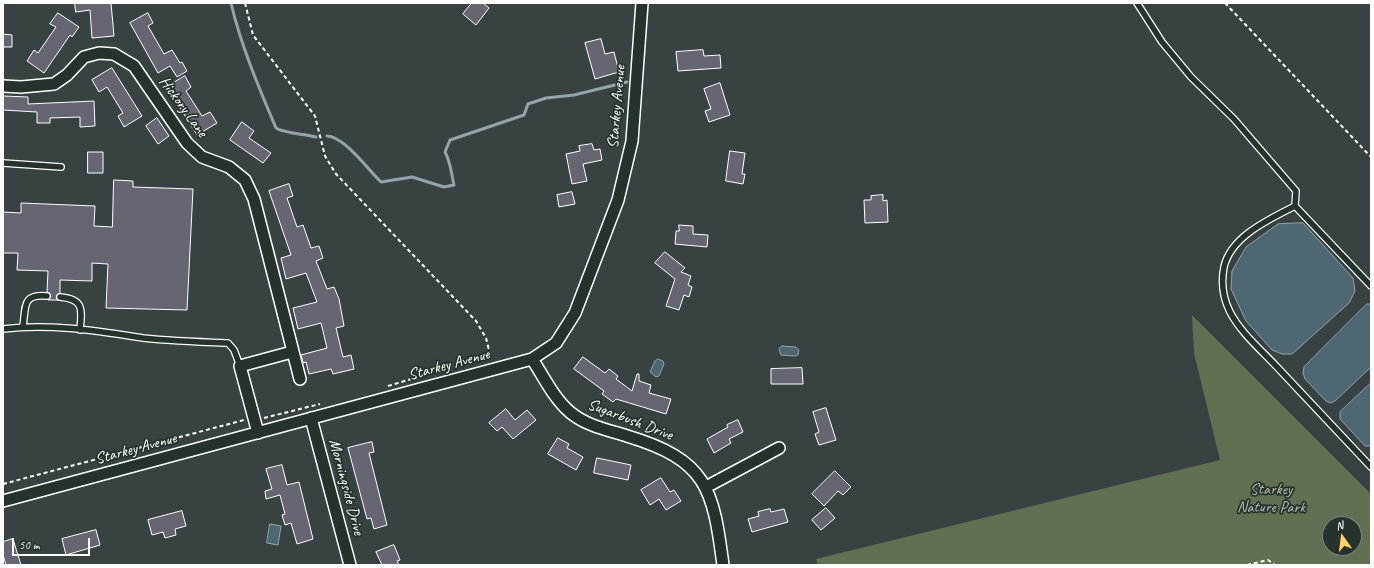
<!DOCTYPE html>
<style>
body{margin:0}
#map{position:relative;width:1374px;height:568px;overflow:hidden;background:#394242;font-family:Caveat,sans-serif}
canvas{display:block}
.frame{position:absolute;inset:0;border:4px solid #fff;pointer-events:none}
.north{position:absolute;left:1322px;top:516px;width:40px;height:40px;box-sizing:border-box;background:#26332d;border:1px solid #7d8581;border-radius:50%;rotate:346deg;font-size:11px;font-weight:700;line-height:16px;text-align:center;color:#fff}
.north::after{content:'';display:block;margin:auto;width:14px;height:18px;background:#ffd166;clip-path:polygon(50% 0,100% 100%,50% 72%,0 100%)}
.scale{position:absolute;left:12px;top:538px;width:78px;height:18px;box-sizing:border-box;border:2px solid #fff;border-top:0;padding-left:5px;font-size:12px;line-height:14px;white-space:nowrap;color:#fff;-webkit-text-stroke:3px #26332d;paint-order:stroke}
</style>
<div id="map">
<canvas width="1374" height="568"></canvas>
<div class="frame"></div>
<div class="north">N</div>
<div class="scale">50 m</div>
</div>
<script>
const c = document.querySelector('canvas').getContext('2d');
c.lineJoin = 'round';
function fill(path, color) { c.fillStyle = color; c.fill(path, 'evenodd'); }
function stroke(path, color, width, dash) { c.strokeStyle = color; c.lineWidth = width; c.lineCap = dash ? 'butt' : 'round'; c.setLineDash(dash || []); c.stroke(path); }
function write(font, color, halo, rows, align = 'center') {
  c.font = font + ' Caveat,sans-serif'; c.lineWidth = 3.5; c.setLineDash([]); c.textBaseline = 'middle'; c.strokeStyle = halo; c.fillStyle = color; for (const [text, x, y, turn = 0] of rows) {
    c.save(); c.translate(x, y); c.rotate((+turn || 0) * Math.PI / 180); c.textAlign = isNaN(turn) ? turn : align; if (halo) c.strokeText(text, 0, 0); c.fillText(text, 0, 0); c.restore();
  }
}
fill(new Path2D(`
 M1192,315L1371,494V565H818L816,559L1220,460L1194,353ZM1330,524H1354V548H1330Z`), '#607153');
const water = new Path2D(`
 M1303,223L1353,278L1355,291L1349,303L1292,354H1282L1272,350L1246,321L1231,289L1232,271L1246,247L1278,224Z
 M1367,304H1371V367L1335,401L1330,403L1326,401L1305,379L1303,373L1304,367Z
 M782,346L796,347L799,350L798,355L795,356L781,355L779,349Z
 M658,359L663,361L664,364L659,376L656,377L650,372L655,361Z
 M1371,383V446H1365L1340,419V412Z
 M270,524L281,526L278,545L267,543Z`);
fill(water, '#4e6873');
stroke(water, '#95a4ab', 1);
stroke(new Path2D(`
 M231,3C241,46 259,88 276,128C283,133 305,134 316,137
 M327,136C344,136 369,171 381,182L412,177L444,187L454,185C451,173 451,163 445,152L450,140L524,115L528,104L546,98L574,95L627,82`), '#95a4ab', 3);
const building = new Path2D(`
 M75,3H111L114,36L92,38L90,10L76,12Z
 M472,3H483L489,8L476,25L463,14Z
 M58,13L79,27L72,37L70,35L44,73L27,61L34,50L38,53L56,27L50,24Z
 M148,13L153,23L148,26L164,54L172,50L180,63L182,62L187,71L177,77L170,66L158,73L130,23Z
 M3,34L12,35V47H3Z
 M601,39L605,54L614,52L619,72L595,79L585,43Z
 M703,50L704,56L720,55L721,68L678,71L676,52Z
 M112,68L142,116L124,127L118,116L123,113L107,87L99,92L92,80Z
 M185,76L191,87L186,91L202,116L210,112L217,123L197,135L167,87Z
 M720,83L730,115L709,122L705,111L711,109L704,89Z
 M3,96L28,97V104L94,101L95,126L80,127V117L50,118V123H37V112L3,110Z
 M157,118L169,136L158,144L146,126Z
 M242,122L254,131L249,138L271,153L263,163L230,140Z
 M592,144L594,150L600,149L602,160L583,164L587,181L572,184L566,154L580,151L579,146Z
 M730,151L745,153L742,174H745L743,184L726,181Z
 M88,152H103V173H88Z
 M114,180L133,181V187L193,189L187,310L106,308L108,264L92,263V281L60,280V293L56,297L58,300H48L51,296L47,292L48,271L17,270L18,253H3V212L21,213V203L95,206L94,226L112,227Z
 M289,184L293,196L287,198L297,227L303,225L311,248L319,246L323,258L316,261L327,289L334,287L339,299L344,326L336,328L343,357L351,355L354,369L333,374L331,369L309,374L306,362L303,363L301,355L327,348L321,323L298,329L293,308L317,302L306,273L286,279L281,258L291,255L269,191Z
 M572,192L575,204L559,207L557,195Z
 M883,195V201L887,200L888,222L865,223L864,200H871V196Z
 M679,225L693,226V234L708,235L707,247L675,244L676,231H679Z
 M665,252L685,268L681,272L691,276L688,285L692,287L689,297L684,295L679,310L666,306L675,279L655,263Z
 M583,357L605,373L609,369L618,376L616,379L632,391L637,374H639V381L651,385L649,393L671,399L666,414L616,399L613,402L602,394L604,391L574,369Z
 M802,368L803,384H771V369Z
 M826,408L836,440L819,445L815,434L819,432L813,412Z
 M506,409L515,420L527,410L536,420L513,439L502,427L497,431L489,423Z
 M738,420L743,432L729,439L731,443L714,453L707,439L728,427L727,425Z
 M558,438L569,444L567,448L583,457L576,470L548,454Z
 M372,442L374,452L369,453L387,525L374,529L371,518L367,519L348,448Z
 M597,458L631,465L628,480L594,473Z
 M282,465L287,485L299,482L313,539L297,544L291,523L285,525L282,515L285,514L280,495L266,499L265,491L272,489L266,469Z
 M835,471L851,487L843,495L838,491L824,506L812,494Z
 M661,478L670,492L674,490L681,501L666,510L659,499L650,505L641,490Z
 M826,508L835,518L821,530L812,520Z
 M770,509L771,512L784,509L788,522L752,532L748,519L759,516L758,512Z
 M182,511L186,526L175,529L176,535L165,538L163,532L152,535L148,520Z
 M96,530L100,545L66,555L62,539Z
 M13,539L21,565H6L3,555V542Z
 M394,545L400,560L397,561L399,565H382L376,552Z`);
fill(building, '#666673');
stroke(building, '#fff', 1);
const lane = new Path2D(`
 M1137,3L1162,42L1191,77L1234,119L1296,191L1295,206L1371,286
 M3,163L61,167
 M1295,206C1270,219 1231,236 1224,267C1221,282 1223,298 1230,312C1241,333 1261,350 1277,367C1308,400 1340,434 1371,467
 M60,297C84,299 82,309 80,330
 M23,326C26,306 22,294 47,296
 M3,329C49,323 97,331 143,338C171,341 200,342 228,343L234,350L240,366`);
const street = new Path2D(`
 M3,86L21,87L54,84L67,75L84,57L99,53L114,54L134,66L187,143L202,157L229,167L245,180L254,199L300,379
 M532,359C544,377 554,399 571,413C587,426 608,430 627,436C707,460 713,488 723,565
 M311,418L350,565
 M258,433L240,366L292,352
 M706,487L779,448
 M3,501L532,359L556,343L575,313L618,200L632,141L642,3`);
stroke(lane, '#fff', 8);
stroke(street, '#fff', 14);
stroke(new Path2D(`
 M245,3L253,35L315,116L325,156L336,174L476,321L486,338L491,358
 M1225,3L1371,157
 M388,386L418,377
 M264,418L320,404
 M3,484L244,420
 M1247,565L1268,560L1275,565`), '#fff', 2, [4, 3]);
stroke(lane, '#26332d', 5.5);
stroke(street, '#26332d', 11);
write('16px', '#fff', '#26332d', [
 ["Hickory Lane",183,107,54],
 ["Starkey Avenue",617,107,-85],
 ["Starkey Avenue",449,365,-15],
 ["Sugarbush Drive",630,420,21],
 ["Starkey Avenue",136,449,-15],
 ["Morningside Drive",346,487,75]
]);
write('16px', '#b7bfb2', '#26332d', [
 ["Starkey",1271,490],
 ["Nature Park",1271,508]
]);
</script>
